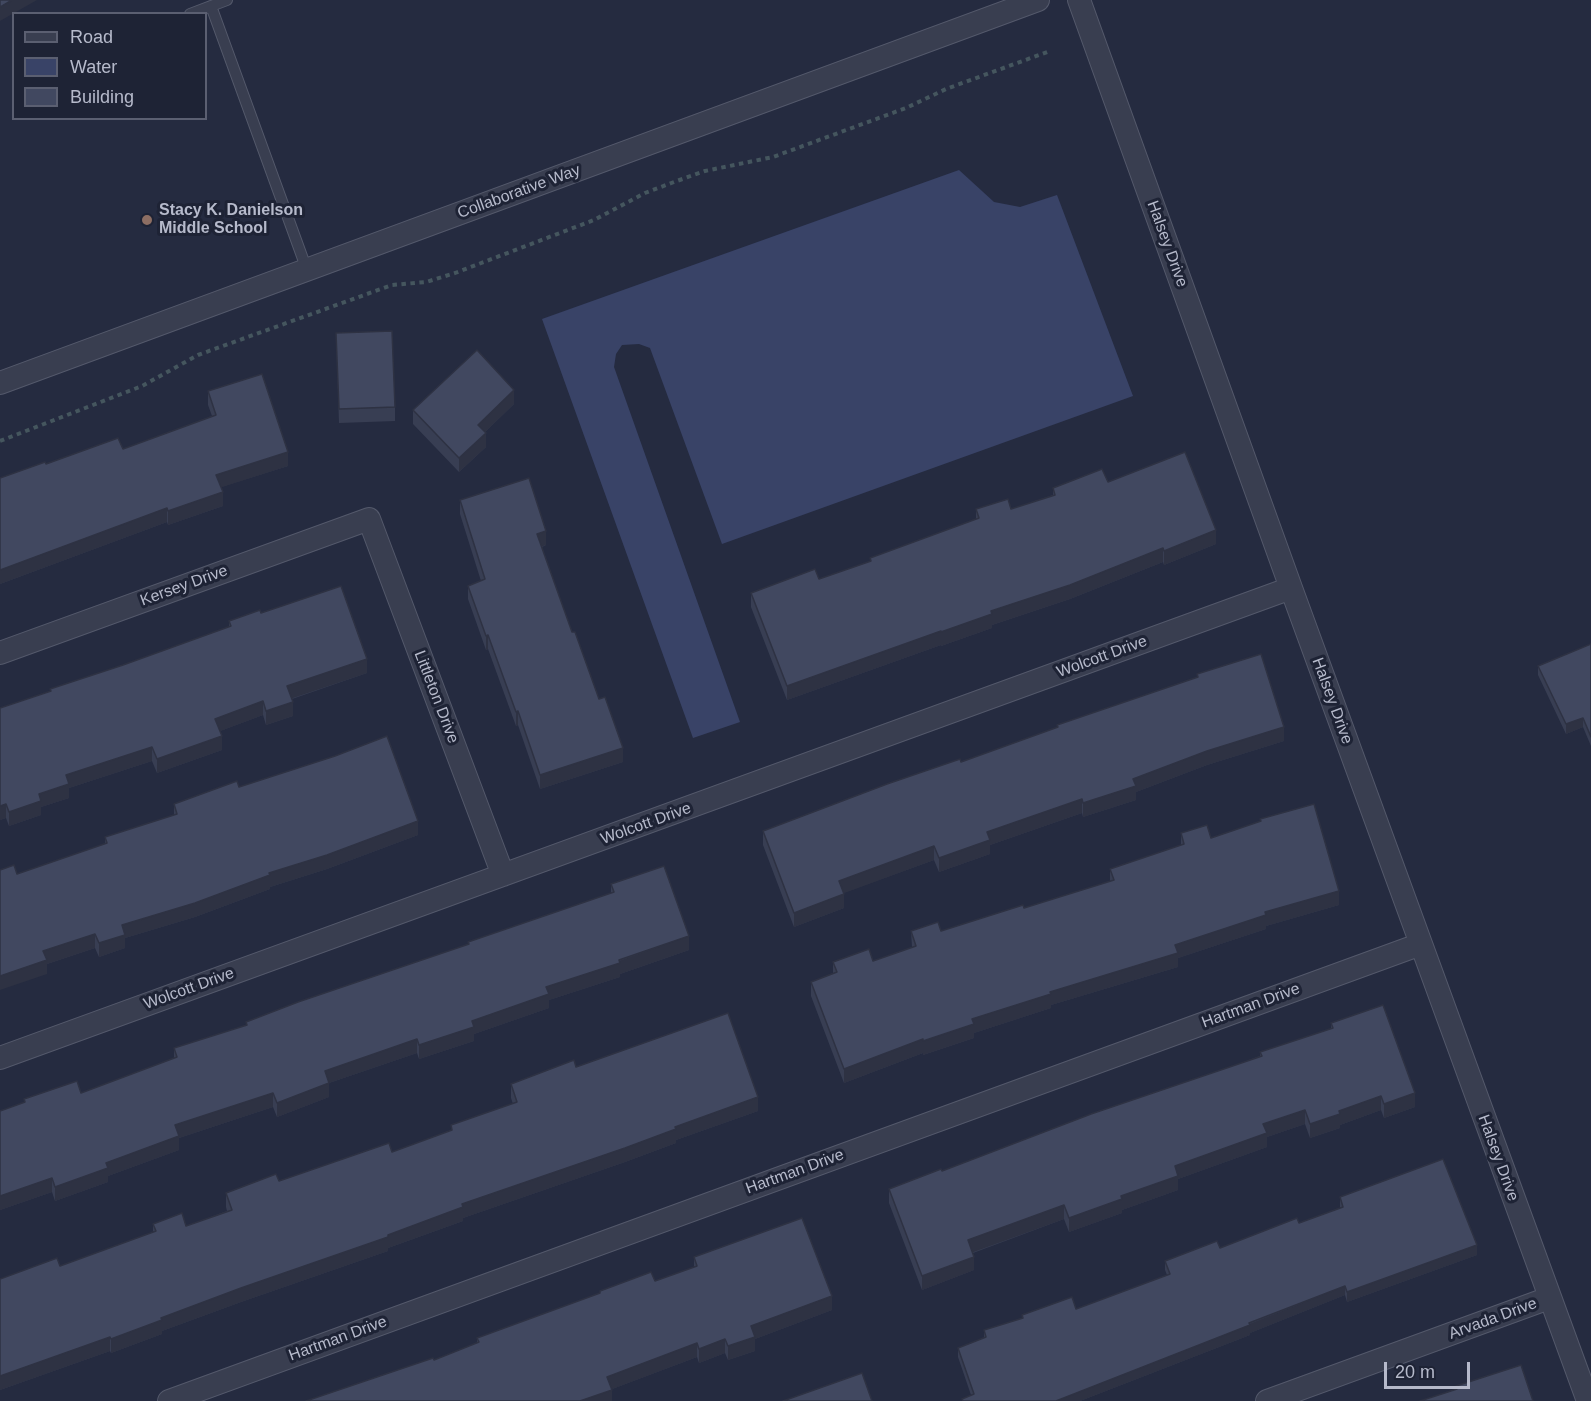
<!DOCTYPE html>
<style>
body{margin:0}
#map{position:relative;width:1591px;height:1401px;overflow:hidden;background:#252b40;font-family:Helvetica,sans-serif}
canvas{display:block}
.legend{position:absolute;left:12px;top:12px;width:195px;height:108px;box-sizing:border-box;background:#1e2335;border:2px solid #5b5f71;margin:0;padding:8px 10px;list-style:none;font-size:18px;color:#b6bacb}
.legend li{display:flex;align-items:center;gap:12px;height:30px}
.legend b{width:30px;border:2px solid #5b5f71}
.scale{position:absolute;left:1384px;top:1362px;width:86px;height:27px;box-sizing:border-box;border:3px solid #b6bacb;border-top:0;padding-left:8px;font-size:18px;line-height:21px;white-space:nowrap;color:#b6bacb;-webkit-text-stroke:4px #1e2335;paint-order:stroke}
</style>
<div id="map">
<canvas width="1591" height="1401"></canvas>
<ul class="legend">
<li><b style="height:8px;background:#393e50"></b>Road</li>
<li><b style="height:16px;background:#394367"></b>Water</li>
<li><b style="height:16px;background:#414860"></b>Building</li>
</ul>
<div class="scale">20 m</div>
</div>
<script>
const c = document.querySelector('canvas').getContext('2d');
c.lineJoin = 'round';
function fill(path, color) { c.fillStyle = color; c.fill(path, 'evenodd'); }
function stroke(path, color, width, dash) { c.strokeStyle = color; c.lineWidth = width; c.lineCap = dash ? 'butt' : 'round'; c.setLineDash(dash || []); c.stroke(path); }
function write(font, color, halo, rows, align = 'center') {
  c.font = font + ' Helvetica,sans-serif'; c.lineWidth = 6; c.setLineDash([]); c.textBaseline = 'middle'; c.strokeStyle = halo; c.fillStyle = color; for (const [text, x, y, turn = 0] of rows) {
    c.save(); c.translate(x, y); c.rotate((+turn || 0) * Math.PI / 180); c.textAlign = isNaN(turn) ? turn : align; if (halo) c.strokeText(text, 0, 0); c.fillText(text, 0, 0); c.restore();
  }
}
fill(new Path2D(`
 M959,170L994,202L1020,207L1057,195L1133,396L722,544L650,348L639,344L622,345L616,354L614,367L740,722L693,738L542,319Z`), '#394367');
const lane = new Path2D(`
 M211,6L307,270
 M190,14L227,0`);
const street = new Path2D(`
 M1079,0L1291,588L1588,1401
 M0,383L1038,0
 M0,653L369,519L503,875
 M0,1058L1291,588
 M169,1401L1421,944
 M1267,1401L1549,1298`);
stroke(lane, '#54596b', 12);
stroke(street, '#54596b', 24);
stroke(new Path2D(`
 M0,441L142,386L198,355L220,347L392,285L426,282L455,273L594,220L645,193L674,182L705,171L773,157L906,108L946,89L1050,51`), '#45565e', 4, [4.5, 4.5]);
stroke(lane, '#393e50', 10);
stroke(street, '#393e50', 22);
fill(new Path2D(`
 M336,333L395,407V421L339,423Z
 M208,391L288,466L221,487L223,506L168,525L167,522L0,584V478L46,464L123,449L212,416L208,405Z
 M514,404L485,432L486,447L459,472L413,424V410Z
 M1108,482L1216,544L1164,565L1163,562L1070,599L992,625V628L941,646V645L787,700L751,607V593L819,579L870,562V558L976,519V509H1011L1053,495V488Z
 M460,500L546,545L542,547L572,632L623,762L540,789L518,725L516,726L488,649L486,650L468,599V586L481,581L460,514Z
 M261,613L367,673L292,699L293,716L266,725L263,715L220,731L222,750L157,773L152,761L69,788V798L41,807V815L9,826L6,818L0,820L50,692V689L123,665L229,627V621Z
 M1591,644V746L1583,727L1566,734L1538,675V666Z
 M1197,674L1284,741L1207,765L1136,792V800L1083,817L1082,813L990,845V854L939,872L934,860L843,893L844,908L794,927L763,845V831L1057,728V725L1197,677Z
 M239,787L418,835L327,869L270,887V889L195,917L125,938V948L99,957L95,948L47,964V974L17,874L105,844V837L174,815V804Z
 M1260,819L1339,905L1266,926V929L1178,958V967L1051,1005V1008L974,1033V1038L923,1055V1053L844,1083L811,996V982L833,973V962L873,961L912,947L911,931H941L1024,908L1110,881V869L1181,845V833L1211,838L1260,822Z
 M611,884L689,950L620,974V977L549,1000V1008L474,1034V1041L419,1059L417,1053L329,1083V1097L277,1117L273,1107L179,1138V1150L108,1176V1182L55,1201L52,1192L0,1210V1111L24,1103V1099L81,1093L174,1058V1048L246,1025V1022L468,944V942L611,893Z
 M1331,1023L1415,1107L1384,1118L1381,1110L1340,1125V1128L1310,1138L1305,1124L1267,1137V1147L1178,1179V1190L1122,1210V1213L1069,1232L1064,1219L973,1253L974,1270L922,1290L889,1203V1189L942,1171L1260,1056V1052L1331,1029Z
 M576,1067L758,1111L676,1140V1143L625,1162L463,1218V1221L388,1248V1251L241,1302L162,1331V1334L111,1353L110,1351L0,1390V1279L60,1266L153,1232V1224L186,1226L227,1211L226,1207V1193L279,1181L392,1152L451,1130V1125L513,1104L511,1098V1084Z
 M1340,1197L1477,1255L1347,1302L1345,1295L1250,1333V1335L1080,1401H962V1399L971,1395L958,1357V1348L984,1338V1330L1022,1318V1315L1076,1309L1167,1275L1165,1270V1261L1220,1248L1299,1223L1340,1208Z
 M694,1257L832,1310L755,1339V1351L728,1360L725,1353L699,1363L697,1357L612,1389V1401L434,1360L477,1343V1338L600,1293V1291L655,1281L694,1267Z`), '#383e53');
fill(new Path2D(`
 M12,0H37L0,21V7Z
 M514,390V404L478,439V425Z
 M486,433V447L459,472V458Z
 M288,452V466L216,489V475Z
 M223,492V506L168,525V511Z
 M167,508V522L0,584V570Z
 M1216,530V544L1164,565V551Z
 M546,531V545L537,548V534Z
 M1163,548V562L1070,599L992,625V628L941,646V632L991,611Z
 M941,631V645L787,700V686Z
 M488,635V649L486,650V636Z
 M367,659V673L287,700V686Z
 M263,701V715L215,733V719Z
 M293,702V716L266,725V711Z
 M518,711V725L516,726V712Z
 M1583,718V727L1566,734V724Z
 M1284,727V741L1207,765L1136,792V800L1083,817V803L1133,779L1207,751Z
 M222,736V750L157,773V759Z
 M152,747V761L69,788V798L41,807V815L9,826V812L66,775Z
 M623,748V762L540,789V775Z
 M1082,799V813L990,845V854L939,872V858L987,832Z
 M6,804V818L0,820V806Z
 M418,821V835L327,869L270,887V889L195,917L125,938V948L99,957V943L122,925Z
 M934,846V860L839,895V881Z
 M1339,891V905L1266,926V929L1178,958V967L1051,1005V1008L974,1033V1038L923,1055V1041L972,1019L1050,992L1265,912Z
 M844,894V908L794,927V913Z
 M95,934V948L47,964V974L0,990V976L43,951Z
 M689,936V950L620,974V977L549,1000V1008L474,1034V1041L419,1059V1045L546,987Z
 M417,1039V1053L329,1083V1097L277,1117V1103L325,1071Z
 M923,1039V1053L844,1083V1069Z
 M273,1093V1107L179,1138V1150L108,1176V1182L55,1201V1187L106,1163L175,1125Z
 M1415,1093V1107L1384,1118V1104Z
 M1381,1096V1110L1340,1125V1128L1310,1138V1124L1339,1111Z
 M758,1097V1111L676,1140V1143L625,1162L463,1218V1221L388,1248V1251L241,1302L162,1331V1334L111,1353V1339L161,1318L241,1288L388,1235L462,1204Z
 M1305,1110V1124L1267,1137V1147L1178,1179V1190L1122,1210V1213L1069,1232V1218L1121,1196L1175,1166L1263,1124Z
 M52,1178V1192L0,1210V1196Z
 M1064,1205V1219L968,1254V1240Z
 M1477,1245V1255L1347,1302V1292Z
 M974,1257V1270L922,1290V1276Z
 M1345,1286V1295L1250,1333V1335L1080,1401H1056Z
 M832,1296V1310L755,1339V1351L728,1360V1346L751,1326Z
 M110,1337V1351L0,1390V1376Z
 M725,1339V1353L699,1363V1349Z
 M697,1343V1357L607,1391V1377Z
 M612,1390V1401H580Z`), '#2e3243');
const building = new Path2D(`
 M0,0H12L0,7Z
 M392,331L395,407L339,409L336,333Z
 M477,350L514,390L478,425L486,433L459,458L413,410Z
 M262,374L288,452L216,475L223,492L168,511L167,508L0,570V478L45,462L46,464L118,438L123,449L216,415L208,391Z
 M1185,452L1216,530L1164,551L1163,548L1070,585L991,611L992,614L941,632V631L787,686L751,593L815,569L819,579L871,561L870,558L979,518L976,509L1008,499L1011,509L1055,495L1053,488L1102,469L1108,482Z
 M529,478L546,531L537,534L572,632H575L599,699L605,697L623,748L540,775L518,711L516,712L488,635L486,636L468,586L485,579L460,500Z
 M341,586L367,659L287,686L293,702L266,711L263,701L215,719L222,736L157,759L152,747L66,775L69,784L39,794L41,801L9,812L6,804L0,806V708L51,691L50,689L123,665L231,626L229,621L260,610L261,613Z
 M1591,644V737L1583,718L1566,724L1538,666Z
 M1261,654L1284,727L1207,751L1133,779L1136,786L1083,803L1082,799L987,832L990,840L939,858L934,846L839,881L844,894L794,913L763,831L887,784L960,759L961,762L1058,727L1057,725L1198,677L1197,674Z
 M387,736L418,821L327,855L269,873L270,875L195,903L122,925L125,935L99,943L95,934L43,951L47,960L0,976V870L14,865L17,874L107,843L105,837L177,814L174,804L237,781L239,787L335,756Z
 M1314,804L1339,891L1265,912L1266,915L1175,945L1178,953L1050,992L1051,994L972,1019L974,1024L923,1041V1039L844,1069L811,982L837,972L833,962L869,949L873,961L916,946L911,931L938,922L941,931L1023,905L1024,908L1114,880L1110,869L1184,844L1181,833L1207,825L1211,838L1261,821L1260,819Z
 M664,866L689,936L619,960L620,963L546,987L549,994L472,1021L474,1027L419,1045L417,1039L325,1071L329,1083L277,1103L273,1093L175,1125L179,1136L106,1163L108,1168L55,1187L52,1178L0,1196V1111L25,1102L24,1099L77,1081L81,1093L177,1057L174,1048L247,1025L246,1022L298,1002L469,944L468,942L614,892L611,884Z
 M1383,1005L1415,1093L1384,1104L1381,1096L1339,1111L1340,1114L1310,1124L1305,1110L1263,1124L1267,1133L1175,1166L1178,1176L1121,1196L1122,1199L1069,1218L1064,1205L968,1240L974,1257L922,1276L889,1189L941,1169L942,1171L1091,1114L1262,1056L1260,1052L1333,1028L1331,1023Z
 M728,1013L758,1097L675,1127L676,1129L625,1148L462,1204L463,1207L388,1235V1237L241,1288L161,1318L162,1320L111,1339L110,1337L0,1376V1279L57,1258L60,1266L156,1231L153,1224L182,1213L186,1226L232,1210L226,1193L276,1174L279,1181L389,1143L392,1152L452,1130L451,1125L517,1102L511,1084L574,1060L576,1067Z
 M1443,1159L1477,1245L1347,1292L1345,1286L1249,1323L1250,1325L1056,1401H963L962,1399L974,1394L958,1348L986,1337L984,1330L1023,1318L1022,1315L1072,1297L1076,1309L1170,1274L1165,1261L1217,1241L1220,1248L1297,1218L1299,1223L1343,1207L1340,1197Z
 M802,1218L832,1296L751,1326L755,1337L728,1346L725,1339L699,1349L697,1343L607,1377L612,1390L580,1401H306L433,1358L434,1360L479,1342L477,1338L600,1293V1291L651,1272L655,1281L697,1266L694,1257Z
 M1521,1365L1533,1401H1420L1457,1389L1456,1386Z
 M862,1373L872,1401H783Z`);
fill(building, '#414860');
stroke(building, '#2e3243', 1.5);
for (const [x, y, r, color] of [
 [147,220,6,"#8d6e63"]
]) { const dot = new Path2D(); dot.arc(x, y, r, 0, 2 * Math.PI); c.fillStyle = color; c.fill(dot); stroke(dot, '#1e2335', 2); }
write('16px', '#b6bacb', '#1e2335', [
 ["Collaborative Way",519,192,-20],
 ["Halsey Drive",1167,244,70],
 ["Kersey Drive",184,586,-20],
 ["Wolcott Drive",1102,657,-20],
 ["Littleton Drive",436,697,69],
 ["Halsey Drive",1332,701,70],
 ["Wolcott Drive",646,824,-20],
 ["Wolcott Drive",189,989,-20],
 ["Hartman Drive",1251,1006,-20],
 ["Halsey Drive",1498,1158,70],
 ["Hartman Drive",795,1172,-20],
 ["Arvada Drive",1493,1319,-20],
 ["Hartman Drive",338,1339,-20]
]);
write('bold 16px', '#b6bacb', '#1e2335', [
 ["Stacy K. Danielson",159,211],
 ["Middle School",159,229]
], 'left');
</script>
